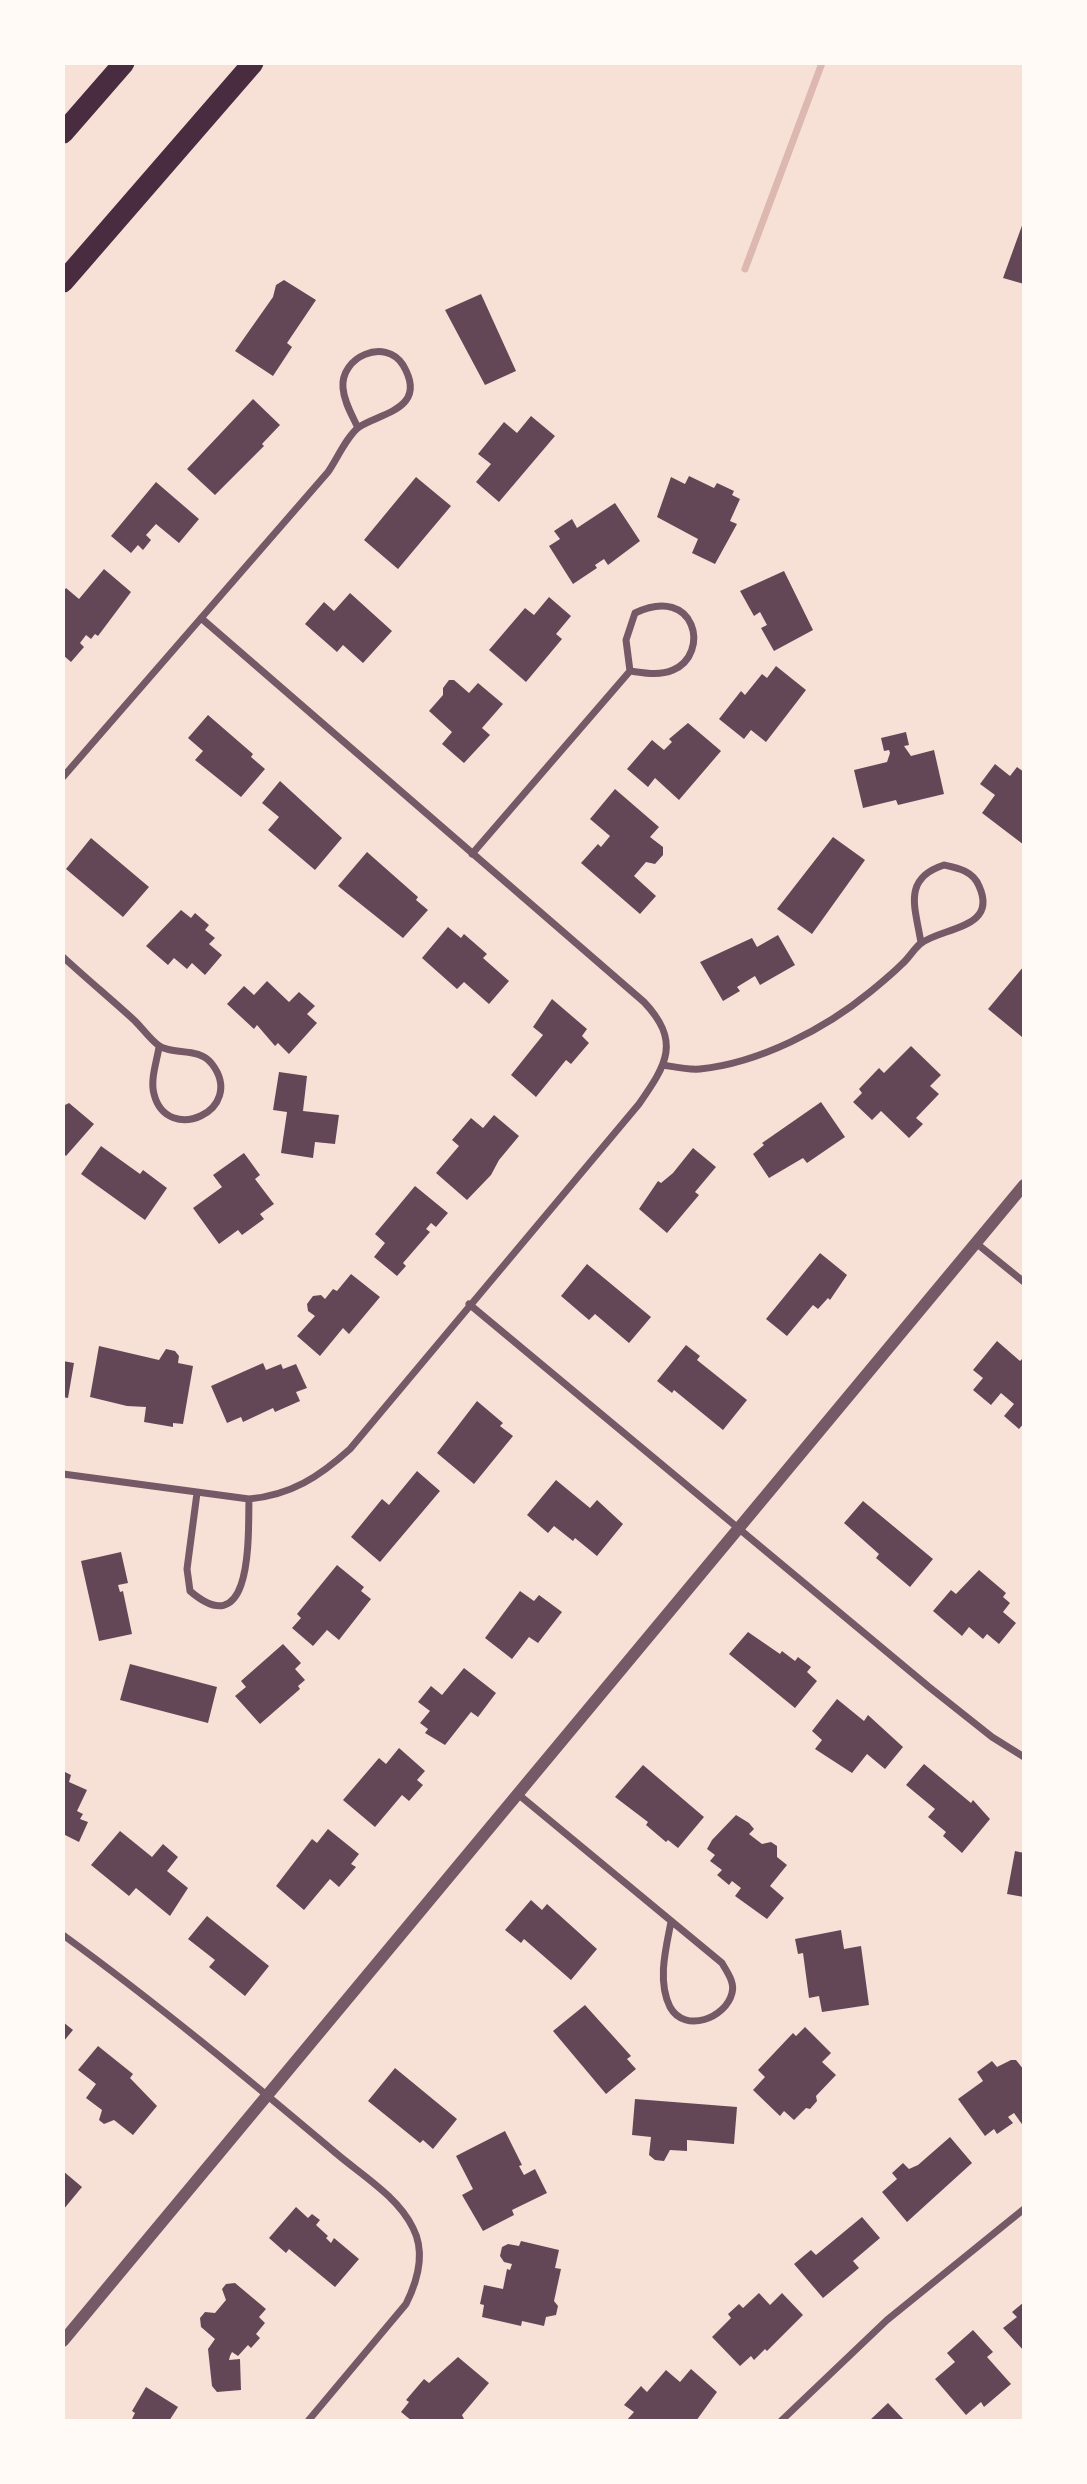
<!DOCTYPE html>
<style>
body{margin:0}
#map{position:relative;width:1087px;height:2484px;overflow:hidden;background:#f7e1d7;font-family:"Work Sans",sans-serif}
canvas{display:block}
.frame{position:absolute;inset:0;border:65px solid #fffaf5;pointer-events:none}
</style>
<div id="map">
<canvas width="1087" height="2484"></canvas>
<div class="frame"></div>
</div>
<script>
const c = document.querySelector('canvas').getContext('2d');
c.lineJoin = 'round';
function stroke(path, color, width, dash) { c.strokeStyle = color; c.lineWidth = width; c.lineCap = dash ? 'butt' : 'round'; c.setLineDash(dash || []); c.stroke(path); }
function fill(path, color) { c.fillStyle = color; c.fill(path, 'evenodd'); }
stroke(new Path2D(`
 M745,269L822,63`), '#dcb8b0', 7);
fill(new Path2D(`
 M1024,220V284L1003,278Z
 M284,280L316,300L287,343L292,347L273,376L235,351L273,297L276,285Z
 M481,294L516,371L485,385L445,310Z
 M253,399L280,425L262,444L264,446L215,495L187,469Z
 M531,416L555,436L499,502L476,482L491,464L478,454L504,422L517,433Z
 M689,476L714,488L717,483L734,491L732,495L740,499L730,521L737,524L715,564L692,553L698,539L657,517L671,477L685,484Z
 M416,477L451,506L398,569L364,540Z
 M156,482L199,519L179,543L156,524L146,535L151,540L143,550L138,545L131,553L111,536Z
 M615,503L640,541L608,565L604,559L595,565L597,568L573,584L549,546L560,539L554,531L572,519L577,528Z
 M104,569L131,592L98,636L95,634L91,639L86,635L80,643L84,647L71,662L63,655V592L66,588L79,599Z
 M784,571L813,630L774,651L761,628L767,625L760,612L754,616L740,591Z
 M350,593L392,631L363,663L343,645L337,652L305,624L324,602L334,611Z
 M549,597L571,616L556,634L562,639L526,682L489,650L525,608L534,615Z
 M776,666L806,690L766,742L751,730L744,739L719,719L741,691L745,695L762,674L767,678Z
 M449,680H454L469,693L478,683L503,704L482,728L490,735L464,763L442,744L452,732L429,711L443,695V688Z
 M208,715L253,754L251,757L265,769L241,797L195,760L203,751L188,738Z
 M688,723L721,751L679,800L655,778L648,787L627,769L652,740L664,750L672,742L669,739Z
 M906,732L909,745L904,746L911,756L934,750L944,794L898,805L896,800L863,808L854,770L887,762L890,753L889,750L884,751L881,738Z
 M995,764L1010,776L1017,767L1024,772V845L982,813L995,795L980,784Z
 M280,781L342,838L315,870L268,830L279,817L262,803Z
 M615,789L659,827L650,837L663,847V855L655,864L646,862L634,876L656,896L640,914L581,863L598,844L601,847L610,836L590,819Z
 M833,837L865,860L812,934L777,909Z
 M91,838L149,887L123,917L66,869Z
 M367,852L418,897L416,900L428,910L403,938L338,886Z
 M181,910L191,918L195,913L209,925L205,930L215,938L209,944L222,955L205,975L192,963L187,969L174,958L168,965L146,946Z
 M448,927L461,938L464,934L487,954L483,958L509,981L489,1004L464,982L457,989L422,958Z
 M778,935L795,965L760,985L755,976L737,987L740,991L723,1001L700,962L752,938L757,947Z
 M1024,966V1035L1022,1037L988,1009Z
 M267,981L289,1002L299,992L315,1006L307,1014L317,1023L289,1054L278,1043L275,1046L257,1025L254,1029L227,1004L244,986L254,995Z
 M552,999L587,1029L582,1036L589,1043L571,1064L566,1060L536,1097L511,1075L543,1035L533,1027Z
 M911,1046L941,1075L930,1086L939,1094L916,1118L923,1124L909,1138L881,1111L872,1120L853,1102L862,1093L859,1089L879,1068L884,1073Z
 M279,1072L307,1076L303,1111L339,1115L335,1144L315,1142L313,1158L281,1153L287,1112L273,1110Z
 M821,1102L845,1137L807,1163L803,1158L769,1178L753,1154L764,1145L762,1143Z
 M69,1103L94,1124L66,1156L63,1153V1106Z
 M494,1115L519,1136L499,1160L491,1175L467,1200L436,1173L459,1146L452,1140L471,1118L483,1128Z
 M101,1146L140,1174L143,1170L167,1188L145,1220L81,1174Z
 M693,1148L716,1167L695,1192L699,1195L667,1233L639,1209L658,1181L661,1183L673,1173Z
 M244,1153L260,1175L255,1179L274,1204L260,1214L264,1219L242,1235L238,1230L219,1244L193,1208L222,1187L213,1175Z
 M415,1186L448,1213L436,1227L431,1223L426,1229L430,1232L403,1263L406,1266L397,1276L374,1257L385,1243L375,1234Z
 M820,1253L847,1275L830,1300L828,1298L818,1309L813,1305L787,1336L766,1319Z
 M587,1264L651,1317L629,1343L595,1314L589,1320L561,1296Z
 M351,1274L380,1297L349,1334L343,1328L320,1356L297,1336L315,1316L308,1311L307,1304L313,1296L321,1295L325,1299L333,1289L337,1291Z
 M997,1341L1020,1361L1024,1357V1423L1019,1429L1004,1416L1014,1404L1001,1393L991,1405L973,1390L983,1378L973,1370Z
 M686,1345L700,1356L697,1360L747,1400L723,1430L674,1390L672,1393L657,1381Z
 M99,1346L159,1360L166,1349L175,1351L179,1356L178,1363L193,1366L183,1424L173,1423V1427L144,1422L146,1407L127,1406L90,1397Z
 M63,1361L74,1363L68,1398L63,1397Z
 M263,1363L266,1370L281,1364L283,1369L296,1364L307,1388L296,1392L300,1401L275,1412L273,1408L243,1422L241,1417L227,1423L211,1386Z
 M477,1401L503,1423L500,1426L513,1436L474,1484L437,1453Z
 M417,1471L440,1491L380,1562L351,1537L382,1499L389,1505Z
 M556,1480L590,1508L597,1500L623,1524L597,1556L575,1538L573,1541L554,1526L548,1533L527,1515Z
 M863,1501L933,1559L910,1587L876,1558L879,1554L844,1523Z
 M121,1552L128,1583L118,1585L120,1592L123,1591L132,1634L99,1641L81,1561Z
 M337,1565L364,1587L361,1591L371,1599L339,1640L327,1630L313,1646L292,1628L301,1618L297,1614Z
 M979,1570L1006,1593L1003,1597L1010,1603L1003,1612L1016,1623L999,1644L987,1634L983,1639L969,1627L962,1636L933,1611L951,1590L956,1594Z
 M520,1591L534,1601L539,1595L562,1612L538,1643L529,1637L512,1659L485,1638Z
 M748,1632L780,1654L782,1651L795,1661L798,1657L811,1667L807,1672L817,1681L795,1708L729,1654Z
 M283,1644L301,1663L295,1669L305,1680L298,1686L300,1689L260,1724L235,1696L246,1687L241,1681Z
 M130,1664L217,1687L208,1723L120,1700Z
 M464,1668L496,1693L478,1717L471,1712L445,1745L425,1733L428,1729L420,1723L430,1711L418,1702L431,1686L442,1695Z
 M837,1699L864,1721L868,1715L903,1747L885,1769L867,1754L852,1773L815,1749L822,1740L812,1731Z
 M399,1748L425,1771L417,1780L423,1785L409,1801L402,1795L375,1827L343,1800L379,1758L386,1764Z
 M924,1764L971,1803L973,1800L990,1819L962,1853L943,1836L946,1832L928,1817L935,1809L906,1785Z
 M643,1765L704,1817L678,1848L668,1840L666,1842L646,1825L648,1822L615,1797Z
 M63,1771L71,1775L69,1782L87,1790L77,1811L83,1814L80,1819L88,1822L79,1842L63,1834Z
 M736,1815L749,1823L754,1829L749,1834L762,1844L771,1842L777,1846V1857L787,1865L770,1886L784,1898L767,1919L735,1896L741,1888L732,1881L729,1885L717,1875L722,1870L710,1861L715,1855L707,1849L712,1840Z
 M328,1829L359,1854L351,1864L356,1867L339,1887L330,1879L304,1910L276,1886L312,1839L317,1843Z
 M120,1831L152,1857L163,1844L178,1857L167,1871L188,1888L170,1916L136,1888L129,1896L91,1865Z
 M1015,1851L1024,1853V1897L1007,1894Z
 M531,1900L542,1910L547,1904L597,1949L571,1980L524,1939L521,1943L505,1930Z
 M207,1916L269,1966L245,1996L209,1967L215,1960L188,1939Z
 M841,1930L844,1949L861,1946L869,2005L822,2012L819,1996L809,1998L803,1953L798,1954L795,1939Z
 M585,2005L631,2056L627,2059L636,2069L606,2094L553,2031Z
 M63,2022L73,2030L63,2042Z
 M805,2027L831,2053L822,2062L836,2075L816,2096L817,2101L810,2109L806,2108L794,2120L784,2111L780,2116L753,2090L765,2077L758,2070L793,2033L796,2036Z
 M98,2046L133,2074L130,2078L157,2106L133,2135L114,2120L104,2124L99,2120L102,2110L86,2098L96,2084L78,2070Z
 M1011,2060H1016L1024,2070V2127L1014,2113L1008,2117L1013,2123L997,2134L994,2129L985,2136L958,2099L983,2081L977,2072L992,2061L997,2067Z
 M395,2068L457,2119L433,2149L423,2140L420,2143L368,2101Z
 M635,2099L737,2107L734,2144L687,2140V2151L670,2150L664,2161L655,2160L649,2155L651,2137L632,2135Z
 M505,2131L522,2165L519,2166L524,2175L535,2169L547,2193L512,2210L514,2215L483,2231L462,2195L473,2189L456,2156Z
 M950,2137L972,2163L907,2222L882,2192L897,2179L892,2173L903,2163L909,2169L918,2165Z
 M63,2171L82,2187L63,2210Z
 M296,2207L308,2218L312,2214L320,2220L316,2225L328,2236L326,2238L331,2243L334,2238L359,2259L335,2287L289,2249L286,2253L269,2238Z
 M862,2217L880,2238L853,2261L859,2268L823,2298L794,2264L811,2250L816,2255Z
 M521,2241L559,2250L555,2268L561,2269L554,2301L558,2306L556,2315L546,2317L544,2326L522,2321L521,2326L482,2317L484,2305L480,2304L484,2285L503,2289L507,2269L510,2270L512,2264L504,2262L500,2256L502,2247L508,2244L519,2246Z
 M235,2283L266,2309L259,2317L265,2323L256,2334L260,2338L251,2348L248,2345L238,2356L232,2352L230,2356L229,2360L240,2359L241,2390L217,2392L212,2386L208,2349L215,2339L201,2327L200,2318L205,2312L215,2313L226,2300L222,2289L226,2284Z
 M759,2293L770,2305L782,2293L803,2315L767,2351L765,2349L754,2360L751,2356L740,2366L712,2337L731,2318L728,2314L739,2304L743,2308Z
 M1024,2302V2351L1003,2328L1017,2317L1012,2312Z
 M973,2330L993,2352L987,2357L1011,2384L984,2407L981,2402L966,2415L935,2379L955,2362L947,2353Z
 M458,2357L489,2383L462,2415L465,2421H412L401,2412L409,2402L406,2400L424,2379L429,2383Z
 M691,2369L717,2392L696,2421H626L634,2412L624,2405L641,2386L647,2392L666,2370L680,2382Z
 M146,2387L178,2407L169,2421H131L135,2413L132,2411Z
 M888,2403L905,2421H869Z`), '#644757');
stroke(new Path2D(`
 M63,777L328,472C337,459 347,436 359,427C380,413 429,409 403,365C385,337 340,357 343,388C344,402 352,415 358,428
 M472,854L630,671C645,673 659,676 673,670C711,654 696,584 635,613L626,640L630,671
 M63,957C87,979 112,1000 135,1021C143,1029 149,1038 158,1045C172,1056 199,1046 212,1064C247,1110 167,1146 154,1094C150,1079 157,1061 159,1047
 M663,1065C675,1067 688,1070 700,1069C759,1063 825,1029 870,992C881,983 892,974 902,964C909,958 913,950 920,944C940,927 999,930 979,886C973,871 958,868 944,865C901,879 916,909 921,943
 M976,1243L1024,1282
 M469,1304L929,1687L992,1737L1024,1757
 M63,1474L249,1499C291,1495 319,1477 350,1449L639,1104C667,1064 681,1041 644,1002L201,618
 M197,1493L187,1569L190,1591C254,1646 248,1532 249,1499
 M519,1795L722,1963C727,1972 735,1982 732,1993C726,2018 685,2034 670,2007C657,1981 666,1948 671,1922
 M63,1935C158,2004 248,2079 337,2154C363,2176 398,2197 413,2228C426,2253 418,2280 406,2304L308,2421
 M781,2421L887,2320L1024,2209`), '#755966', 7);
stroke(new Path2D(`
 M63,2341L1024,1185`), '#755966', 12);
stroke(new Path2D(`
 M63,133L124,63
 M63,282L253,63`), '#4a2c40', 21);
</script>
